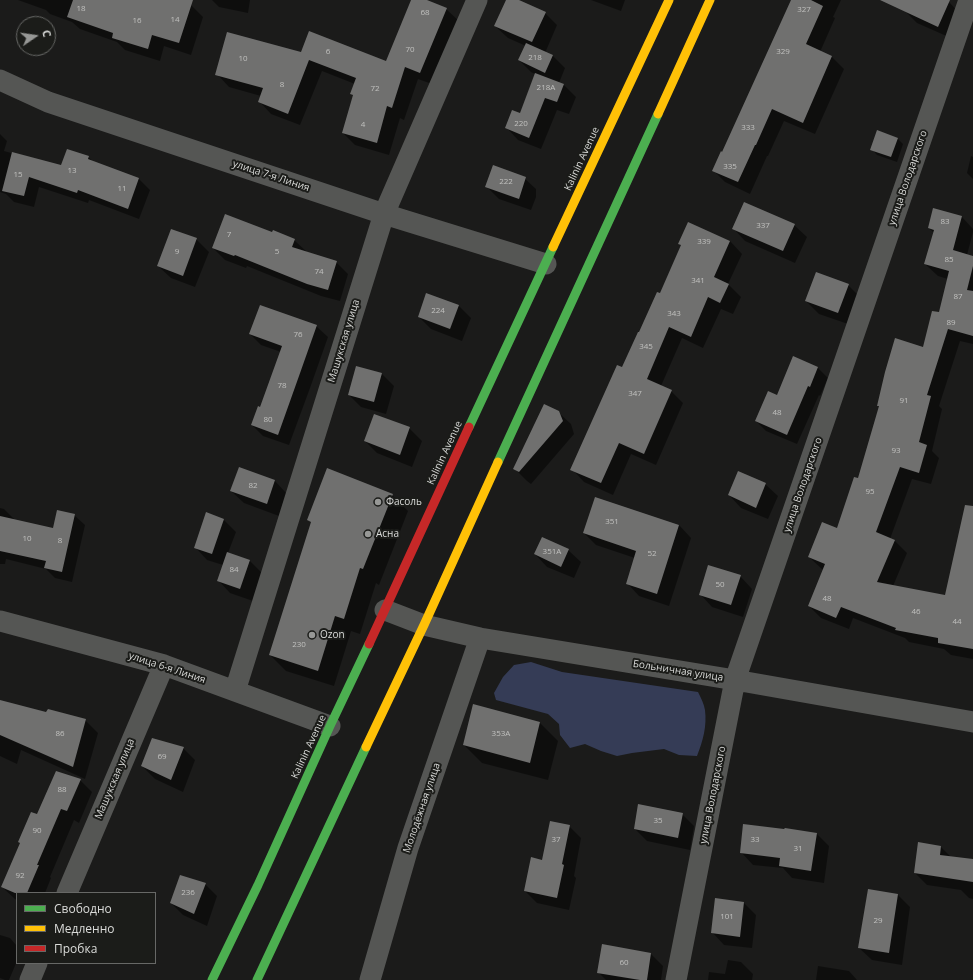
<!DOCTYPE html>
<meta charset="utf-8">
<style>
body{margin:0}
#map{position:relative;width:973px;height:980px;overflow:hidden;background:#1b1b1a;font-family:"Open Sans",sans-serif}
canvas{display:block}
.legend{position:absolute;left:16px;top:892px;width:140px;height:72px;box-sizing:border-box;background:#1b1c19;border:1px solid #676866;margin:0;padding:5px 7px;list-style:none;font-size:12px;color:#dadbd9}
.legend li{display:flex;align-items:center;gap:8px;height:20px}
.legend b{width:20px;border:1px solid #676866}
.north{position:absolute;left:16px;top:16px;width:40px;height:40px;box-sizing:border-box;background:#1b1c19;border:1px solid #676866;border-radius:50%;rotate:77deg;font-size:11px;font-weight:700;line-height:16px;text-align:center;color:#dadbd9}
.north::after{content:'';display:block;margin:auto;width:14px;height:18px;background:#979896;clip-path:polygon(50% 0,100% 100%,50% 72%,0 100%)}
</style>
<div id="map">
<canvas width="973" height="980"></canvas>
<ul class="legend">
<li><b style="height:5px;background:#4caf50"></b>Свободно</li>
<li><b style="height:5px;background:#ffc107"></b>Медленно</li>
<li><b style="height:5px;background:#c62828"></b>Пробка</li>
</ul>
<div class="north">С</div>
</div>
<script>
const c = document.querySelector('canvas').getContext('2d');
c.lineJoin = 'round';
function fill(path, color) { c.fillStyle = color; c.fill(path, 'evenodd'); }
function stroke(path, color, width, dash) { c.strokeStyle = color; c.lineWidth = width; c.lineCap = dash ? 'butt' : 'round'; c.setLineDash(dash || []); c.stroke(path); }
function write(font, color, halo, rows, align = 'center') {
  c.font = font + ' "Open Sans",sans-serif'; c.lineWidth = 4; c.setLineDash([]); c.textBaseline = 'middle'; c.strokeStyle = halo; c.fillStyle = color; for (const [text, x, y, turn = 0] of rows) {
    c.save(); c.translate(x, y); c.rotate((+turn || 0) * Math.PI / 180); c.textAlign = isNaN(turn) ? turn : align; if (halo) c.strokeText(text, 0, 0); c.fillText(text, 0, 0); c.restore();
  }
}
fill(new Path2D(`
 M531,662L562,672L698,692C701,698 704,704 705,710C707,726 703,741 697,756L679,755L664,749L632,753L617,756L601,751L585,744L570,748L560,735L559,724L548,714L496,700L494,693L503,677L514,665Z`), '#353c56');
fill(new Path2D(`
 M18,0H175L191,5L203,17L191,55L164,46L160,61L125,50L117,42L80,29L72,22L50,14L46,10Z
 M212,0H250L248,13L219,7Z
 M411,0H424L446,9L459,21L432,84L418,79L404,120L400,118L389,155L355,145L343,133L354,96L351,94L355,84L322,71L300,125L271,114L259,101L261,96L229,87L217,74L302,54L387,62Z
 M507,0H516L545,13L557,25L545,53L553,56L565,68L559,83L563,84L576,97L569,114L557,110L541,149L518,140L506,127L520,114L535,74L531,72L519,60L526,46L508,38L495,26Z
 M591,0H625L621,11Z
 M792,0H841L833,17L835,18L820,52L832,57L844,69L815,134L784,121L768,156H767L750,194L725,182L713,170L723,153Z
 M909,0H944L949,2L961,15L951,38L917,23L904,10Z
 M0,134L7,141L4,151L62,167L88,157L94,162L139,179L150,190L139,219L89,200L88,203L39,187L34,207L14,202L6,194L0,192Z
 M897,138L903,144L897,162L877,155L872,149Z
 M971,156L973,157V179L967,173Z
 M523,177L536,189V197L531,210L499,199L487,187Z
 M962,217L973,229V232L967,255L973,257V344L960,341L939,406L942,409L932,451L939,458L931,484L912,479L890,539L895,541L907,553L893,586L945,596L973,526V659L951,655L944,649L909,642L905,638L853,618L849,629L821,618L809,606L823,570L809,557L838,530L859,479L880,407L878,405L924,348L940,314L948,279L938,276L925,264L934,233L929,228Z
 M688,223L730,241L742,254L728,284L741,297L733,314L721,309L703,348L682,338L661,386L671,391L683,403L656,465L631,454L613,495L584,482L572,469L660,294L682,246L679,243Z
 M794,225L807,237L795,263L745,241L733,228Z
 M196,239L209,252L195,287L171,278L158,266Z
 M294,240L307,252L336,262L348,274L340,301L321,296L247,266L246,268L225,260L213,248Z
 M848,285L860,297L851,325L819,314L806,301Z
 M459,306L471,318L462,341L431,329L419,317Z
 M316,326L328,337L310,388L289,445L263,436L252,425L261,408L281,352L261,345L250,334Z
 M794,358L818,368L828,378L820,396L819,395L797,444L766,431L756,421L777,396Z
 M382,374L394,386L386,414L361,407L349,395Z
 M558,412L571,424L574,434L531,484L527,481L514,468Z
 M409,428L422,441L412,467L377,453L365,441Z
 M239,468L275,481L287,494L279,516L244,503L231,491Z
 M765,484L778,496L768,519L741,508L729,495Z
 M392,495L408,511L379,585L376,583L360,634L351,631L334,686L286,671L270,655L312,523L308,520Z
 M0,508L4,509L14,519V520L54,530L74,515L85,525L72,582L55,578L46,569L6,559L5,564H0Z
 M224,520L236,532L228,553L250,561L262,573L253,601L230,593L218,580L223,565L207,560L195,547Z
 M679,525L691,538L669,606L639,596L627,583L635,558L596,545L584,533Z
 M568,550L581,562L574,578L547,567L535,554Z
 M740,576L752,589L743,617L712,607L700,594Z
 M0,701L47,714L85,720L98,733L85,779L21,750L17,764L0,756Z
 M540,723L558,741L548,780L482,763L464,745Z
 M183,748L195,760L183,792L155,779L142,766Z
 M80,780L92,792L79,823L74,820L50,877L51,878L45,893H17V900L15,899L2,887L38,815Z
 M682,814L694,826L690,850L647,841L635,829Z
 M569,826L581,838L574,876L576,878L569,910L537,903L525,891L543,861Z
 M786,829L817,834L829,846L824,883L792,878L783,868L753,865L741,852Z
 M940,846L951,857L973,860V899L969,898L961,890L927,885L915,873Z
 M205,884L217,896L207,926L183,915L171,903Z
 M868,890L898,895L910,907L902,965L872,960L859,948Z
 M744,903L756,915L752,948L724,945L712,932Z
 M0,935L10,938L17,946V961L9,980H5L0,978Z
 M651,954L663,966L661,980H606L598,972Z
 M728,960L741,962L753,974L752,980H708L709,972L725,974Z
 M818,966L849,971L857,980H816Z`), '#0007');
fill(new Path2D(`
 M73,0H193L179,43L152,35L148,49L112,38L113,33L67,17Z
 M411,0H427L447,8L420,73L405,67L392,108L387,106L377,143L342,133L353,95L350,94L356,78L309,60L288,114L258,102L263,88L215,75L227,32L301,52L309,31L386,61Z
 M506,0H519L546,12L532,42L494,26Z
 M791,0H811L823,6L806,44L832,56L803,123L772,109L756,145H755L738,182L712,171L721,151L722,152Z
 M880,0H950L938,27Z
 M526,43L553,55L545,73L518,60Z
 M535,73L564,84L557,102L545,98L529,138L505,128L512,110L520,113Z
 M877,130L898,138L891,157L870,150Z
 M67,149L89,156L88,159L139,178L128,209L78,190L77,193L29,177L24,196L2,191L12,152L61,165Z
 M493,165L526,177L519,199L485,187Z
 M744,202L795,224L783,251L732,229Z
 M933,208L962,216L953,250L973,256V266L967,290L973,291V336L948,329L927,395L931,396L919,442L927,445L919,473L900,467L876,532L895,540L877,582L945,595L965,505L973,506V649L938,643V638L895,630L896,628L841,607L836,618L808,606L825,564L808,557L822,522L837,528L854,477L858,478L879,406H877L885,372L895,338L923,347L932,311L939,312L949,271L924,264L934,230L928,228Z
 M225,214L272,232L273,230L295,239L292,247L337,261L328,290L307,284L235,255L234,256L212,248Z
 M688,222L730,241L714,277L729,284L720,303L708,297L691,337L669,327L647,379L672,390L644,454L619,443L601,483L570,470L617,365L622,367L638,332H639L657,292L660,293L681,245L678,244Z
 M171,229L197,238L183,276L157,266Z
 M816,272L849,284L838,313L805,301Z
 M426,293L459,305L450,329L418,317Z
 M260,305L317,325L299,376L278,435L251,425L258,406L260,407L282,346L249,334Z
 M793,356L818,367L810,387L808,386L787,435L755,421L768,391L777,395Z
 M356,366L382,373L374,402L348,395Z
 M544,404L559,411L563,421L519,472L513,469Z
 M374,414L410,427L400,455L364,441Z
 M239,467L275,480L267,504L230,491Z
 M327,468L393,494L363,569L360,568L344,619L335,616L318,671L269,655L311,522L307,520Z
 M738,471L766,483L756,508L728,495Z
 M595,497L679,525L657,594L626,584L636,551L583,533Z
 M57,510L75,514L62,572L44,568L46,561L0,551V516L53,528Z
 M206,512L224,519L212,554L194,548Z
 M542,537L569,549L561,567L534,554Z
 M227,552L250,560L240,589L217,581Z
 M708,565L741,575L731,605L699,595Z
 M0,700L46,712L48,709L86,719L73,767L0,735Z
 M473,704L540,722L530,763L463,745Z
 M152,738L184,747L171,780L141,766Z
 M56,771L81,779L67,811L61,809L37,865H39L27,893H15L1,887L20,843L18,842L31,812L37,814Z
 M638,804L683,813L678,838L634,829Z
 M550,821L570,825L562,864L564,865L557,898L524,891L531,857L542,860Z
 M743,824L784,829L785,828L817,833L811,871L779,866L780,858L740,853Z
 M918,842L941,846L940,855L973,859V882L914,873Z
 M180,875L206,883L194,914L170,903Z
 M868,889L898,894L889,953L858,948Z
 M715,898L744,902L740,937L711,933Z
 M602,944L651,953L647,980H640L597,973Z`), '#70706f');
stroke(new Path2D(`
 M0,80L48,102L384,214L546,264
 M385,610L424,625L480,638L735,680L973,722
 M0,621L164,665L330,726
 M235,691L384,214L477,0
 M67,893L164,665
 M30,980L37,963
 M370,980L408,848L480,638
 M676,980L735,680L969,0`), '#555654', 21);
stroke(new Path2D(`
 M469,427L553,247
 M498,462L658,114
 M212,980L258,885L330,726L369,644
 M257,980L366,747`), '#4caf50', 9);
stroke(new Path2D(`
 M658,114L710,0
 M553,247L669,0
 M366,747L424,625L498,462`), '#ffc107', 9);
stroke(new Path2D(`
 M369,644L469,427`), '#c62828', 9);
for (const [x, y, r, color] of [
 [378,502,4,"#979896"],
 [368,534,4,"#979896"],
 [312,635,4,"#979896"]
]) { const dot = new Path2D(); dot.arc(x, y, r, 0, 2 * Math.PI); c.fillStyle = color; c.fill(dot); stroke(dot, '#1b1c19', 1.5); }
write('8px', '#c0c0be', null, [
 ["18",81,9],
 ["327",804,10],
 ["68",425,13],
 ["14",175,20],
 ["16",137,21],
 ["70",410,50],
 ["6",328,52],
 ["329",783,52],
 ["218",535,58],
 ["10",243,59],
 ["8",282,85],
 ["218А",546,88],
 ["72",375,89],
 ["220",521,124],
 ["4",363,125],
 ["333",748,128],
 ["335",730,167],
 ["13",72,171],
 ["15",18,175],
 ["222",506,182],
 ["11",122,189],
 ["83",945,222],
 ["337",763,226],
 ["7",229,235],
 ["339",704,242],
 ["9",177,252],
 ["5",277,252],
 ["85",949,260],
 ["74",319,272],
 ["341",698,281],
 ["87",958,297],
 ["224",438,311],
 ["343",674,314],
 ["89",951,323],
 ["76",298,335],
 ["345",646,347],
 ["78",282,386],
 ["347",635,394],
 ["91",904,401],
 ["48",777,413],
 ["80",268,420],
 ["93",896,451],
 ["82",253,486],
 ["95",870,492],
 ["351",612,522],
 ["10",27,539],
 ["8",60,541],
 ["351А",552,552],
 ["52",652,554],
 ["84",234,570],
 ["50",720,585],
 ["48",827,599],
 ["46",916,612],
 ["44",957,622],
 ["230",299,645],
 ["86",60,734],
 ["353А",501,734],
 ["69",162,757],
 ["88",62,790],
 ["35",658,821],
 ["90",37,831],
 ["37",556,840],
 ["33",755,840],
 ["31",798,849],
 ["92",20,876],
 ["236",188,893],
 ["101",727,917],
 ["29",878,921],
 ["60",624,963]
]);
write('10px', '#dadbd9', '#1b1c19', [
 ["Kalinin Avenue",582,159,-65],
 ["улица 7-я Линия",271,176,18],
 ["улица Володарского",908,178,-71],
 ["Машукская улица",344,341,-73],
 ["Kalinin Avenue",445,453,-65],
 ["улица Володарского",803,485,-71],
 ["улица 6-я Линия",167,668,18],
 ["Больничная улица",678,671,9],
 ["Kalinin Avenue",309,747,-65],
 ["Машукская улица",115,779,-67],
 ["улица Володарского",713,795,-79],
 ["Молодёжная улица",422,808,-71]
]);
write('10px', '#dadbd9', '#1b1c19', [
 ["Фасоль",386,502],
 ["Асна",376,534],
 ["Ozon",320,635]
], 'left');
</script>
